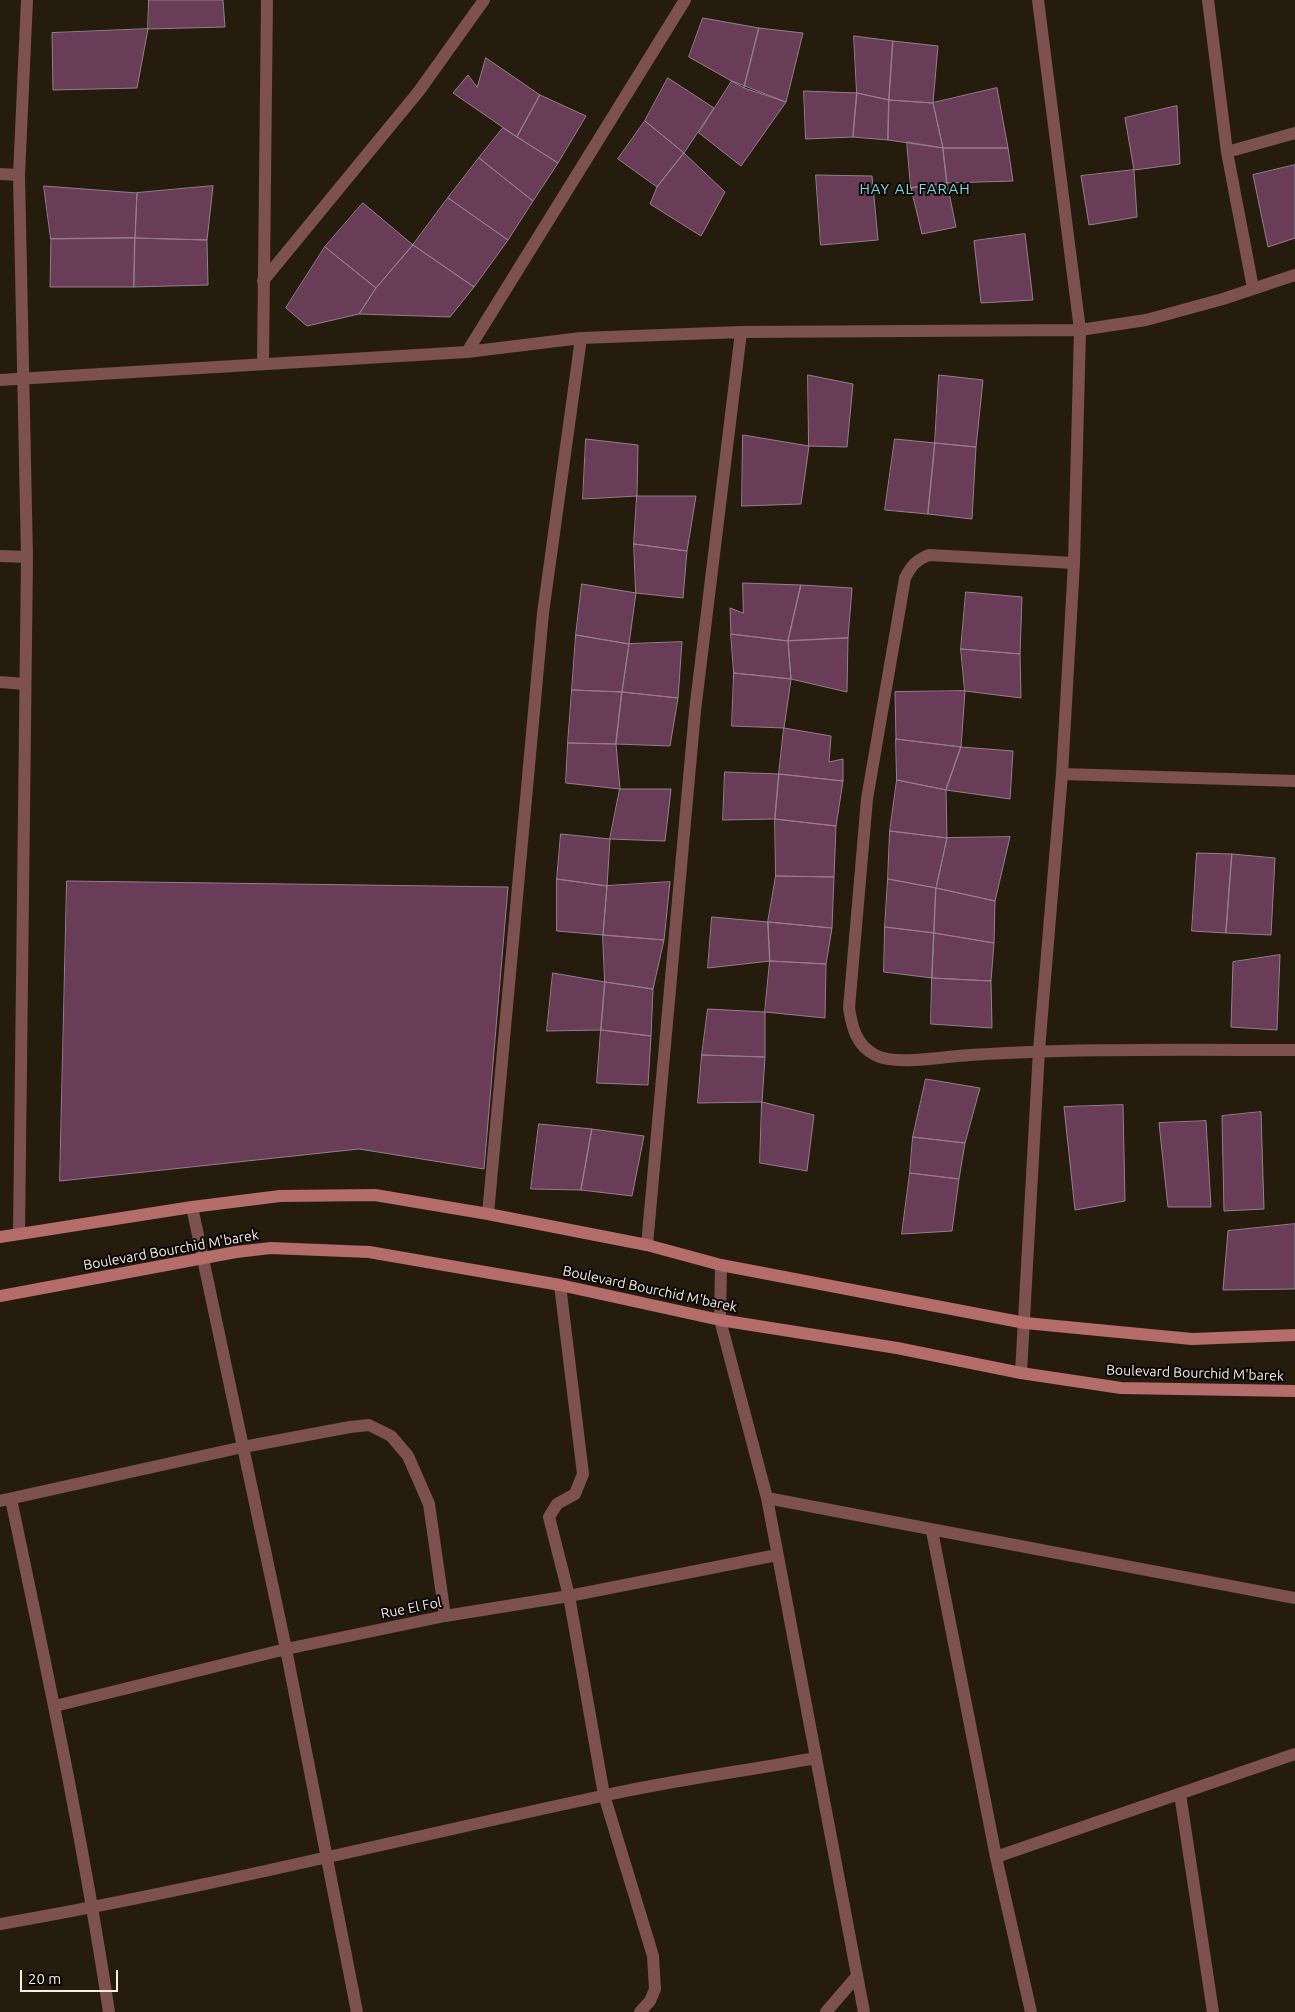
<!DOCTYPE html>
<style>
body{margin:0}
#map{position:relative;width:1295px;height:2012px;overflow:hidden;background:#251c0d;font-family:Ubuntu,sans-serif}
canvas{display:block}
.scale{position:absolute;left:20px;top:1970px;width:98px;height:22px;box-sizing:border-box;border:2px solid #f5eee5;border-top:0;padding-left:6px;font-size:15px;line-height:18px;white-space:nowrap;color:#f5eee5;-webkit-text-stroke:4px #0b0703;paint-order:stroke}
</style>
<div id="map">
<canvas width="1295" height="2012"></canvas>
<div class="scale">20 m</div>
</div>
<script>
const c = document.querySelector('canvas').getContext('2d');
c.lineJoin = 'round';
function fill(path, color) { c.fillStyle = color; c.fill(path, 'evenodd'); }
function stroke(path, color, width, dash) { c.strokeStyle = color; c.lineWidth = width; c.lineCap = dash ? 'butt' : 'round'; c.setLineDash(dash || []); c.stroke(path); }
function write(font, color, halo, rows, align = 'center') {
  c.font = font + ' Ubuntu,sans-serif'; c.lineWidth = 4; c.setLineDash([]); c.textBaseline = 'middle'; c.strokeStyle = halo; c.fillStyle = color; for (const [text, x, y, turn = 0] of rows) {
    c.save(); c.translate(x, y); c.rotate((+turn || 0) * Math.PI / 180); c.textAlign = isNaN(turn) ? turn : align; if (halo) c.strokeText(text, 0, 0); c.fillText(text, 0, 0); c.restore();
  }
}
const building = new Path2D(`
 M149,0H223L225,27L148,29Z
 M703,18L759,28L744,88L689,57Z
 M759,28L803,33L786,102L744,88Z
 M148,29L137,88L53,90L52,33Z
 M854,36L893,41L889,100L857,93Z
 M893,41L938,46L933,103L889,100Z
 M486,58L540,95L517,137L453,93L468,75L477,87Z
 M668,78L714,108L684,153L645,121Z
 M732,81L786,102L741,166L699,133Z
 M997,88L1008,148H943L933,103Z
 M804,91L857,93L853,137L806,139Z
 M857,93L889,100L888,140L853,137Z
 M540,95L586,116L558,163L517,137Z
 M889,100L933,103L943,148L888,140Z
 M1177,106L1180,164L1134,170L1125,118Z
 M645,121L684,153L657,187L618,159Z
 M503,128L558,163L533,201L479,158Z
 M907,142L943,148L947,183L911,188Z
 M943,148H1008L1013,181L947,183Z
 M684,153L725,192L701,236L650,204L657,187Z
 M479,158L533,201L508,240L448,198Z
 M1295,165V238L1268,247L1253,175Z
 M1134,170L1137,217L1089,225L1081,176Z
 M816,175L872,176L878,240L821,245Z
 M947,183L956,227L922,234L911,188Z
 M44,186L137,193L135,238L51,239Z
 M213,186L207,240L135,238L137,193Z
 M448,198L508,240L474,287L413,245Z
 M363,203L413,245L376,288L325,247Z
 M1025,234L1033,300L981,303L974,241Z
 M135,238L207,240L208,285L134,287Z
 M135,238L134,287H50L51,239Z
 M413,245L474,287L450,317L359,314L376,288Z
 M325,247L376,288L359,314L307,326L286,308Z
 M808,375L853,384L847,447L809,446Z
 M939,375L983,380L976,447L935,443Z
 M743,435L809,446L801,504L742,506Z
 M586,439L638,445L637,496L583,499Z
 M895,439L935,443L928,514L885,510Z
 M935,443L976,447L972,519L928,514Z
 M637,496H696L687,551L634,544Z
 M634,544L687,551L683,598L636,593Z
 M743,583L801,585L788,641L731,634L730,608L743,613Z
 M582,584L636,593L629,644L576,635Z
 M801,585L852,588L848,638L788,641Z
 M966,592L1022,597L1020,654L961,649Z
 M731,634L788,641L791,679L734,673Z
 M576,635L629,644L622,692L572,690Z
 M848,638L847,692L791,679L788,641Z
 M682,642L678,698L622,692L629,644Z
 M961,649L1020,654L1021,698L965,691Z
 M734,673L791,679L784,728L732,726Z
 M572,690L622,692L616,744L568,743Z
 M965,691L961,747L896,739L895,692Z
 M622,692L678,698L670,746L616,744Z
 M784,728L831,736L829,762L843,759V781L779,774Z
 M896,739L961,747L946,790L897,780Z
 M568,743L616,744L620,789L566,783Z
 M961,747L1013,751L1010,799L946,790Z
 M725,772L779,774L775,819L723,820Z
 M779,774L843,781L836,826L775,819Z
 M897,780L946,790L947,838L890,831Z
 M620,789H671L665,841L610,839Z
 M775,819L836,826L834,877L776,876Z
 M890,831L947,838L936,888L888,879Z
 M561,834L610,839L607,886L557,879Z
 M1010,837L995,901L936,888L947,838Z
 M1197,853L1232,854L1226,933L1192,931Z
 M1232,854L1275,858L1271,935L1226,933Z
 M776,876L834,877L832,928L768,922Z
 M557,879L607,886L603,935L557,931Z
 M888,879L936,888L934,933L885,927Z
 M67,881L508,887L484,1169L359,1149L60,1181Z
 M670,882L664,940L603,935L607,886Z
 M936,888L995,901L994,943L934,933Z
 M712,917L768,922L770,961L708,968Z
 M768,922L832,928L826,964L770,961Z
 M885,927L934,933L932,978L884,972Z
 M934,933L994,943L991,981L932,978Z
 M603,935L664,940L653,989L605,982Z
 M1280,955L1277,1030L1231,1027L1233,962Z
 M770,961L826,964L825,1018L765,1012Z
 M553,973L605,982L601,1030L547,1031Z
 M932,978L991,981L992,1028L931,1024Z
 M605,982L653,989L651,1036L601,1030Z
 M708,1009L765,1012V1057L702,1055Z
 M601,1030L651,1036L648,1085L597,1083Z
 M702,1055L765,1057L762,1102L698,1103Z
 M926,1079L980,1088L965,1143L913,1137Z
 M762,1102L814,1115L807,1171L760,1163Z
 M1123,1105L1125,1201L1075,1210L1064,1107Z
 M1261,1112L1264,1209L1224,1211L1222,1116Z
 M1206,1121L1211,1207H1168L1159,1123Z
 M539,1124L592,1129L581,1190L531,1189Z
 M592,1129L644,1136L632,1196L581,1190Z
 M913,1137L965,1143L959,1179L910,1173Z
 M910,1173L959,1179L952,1231L902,1234Z
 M1295,1224V1289L1223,1290L1228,1231Z`);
fill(building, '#693c57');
stroke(building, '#947f8b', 1);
stroke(new Path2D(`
 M1208,0L1227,152L1253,288
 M1227,152L1295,133
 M0,174L19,175
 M263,281L419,91L484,0
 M467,352L685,0
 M263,363L267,0
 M0,380L467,352L581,338L741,332L1080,330L1146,320L1223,299L1295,275
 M0,556L27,557
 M1074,563L929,555C916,560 911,566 905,578L867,799L849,1008C852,1027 856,1045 875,1055C894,1065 936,1058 958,1056C1070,1048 1182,1050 1295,1050
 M0,682L24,684
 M1062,774L1295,781
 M192,1207L286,1649L357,2012
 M488,1214L543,613L581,338
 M19,1234L27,557L19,175L27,0
 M647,1245L695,711L741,332
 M721,1265L720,1320L767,1498L864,2012
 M560,1285L583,1474L575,1494L557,1504L549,1517L569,1596L604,1795L653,1956L655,1989L650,2001L640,2012
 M1021,1373L1039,1050L1062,774L1074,563L1080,330L1038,0
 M767,1498L1295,1598
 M11,1499C47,1670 83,1840 109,2012
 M0,1501L243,1447L350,1427L369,1425L391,1436L408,1456L429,1504L445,1616
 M932,1531L996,1857L1031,2012
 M55,1706L286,1649L445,1616L569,1596L777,1555
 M1180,1794L1213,2012
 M996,1857L1295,1754
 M0,1924C202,1889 401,1839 602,1796C672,1780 745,1771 816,1758
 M826,2012L857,1976`), '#7d514f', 12);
stroke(new Path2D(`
 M0,1237L192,1207L280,1196L375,1195L488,1214L647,1245L721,1265L1025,1323L1192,1339L1295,1335
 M0,1296L236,1252L271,1248L369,1252L560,1285L720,1320L897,1348L1021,1373L1121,1388L1295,1391`), '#b46d6a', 12);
write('14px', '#f5eee5', '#0b0703', [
 ["Boulevard Bourchid M'barek",171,1250,-10],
 ["Boulevard Bourchid M'barek",650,1289,12],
 ["Boulevard Bourchid M'barek",1195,1373,2],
 ["Rue El Fol",411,1608,-11]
]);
c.letterSpacing = '1px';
write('15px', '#72dee6', '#0b0703', [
 ["HAY AL FARAH",915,189]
]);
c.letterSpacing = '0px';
</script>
